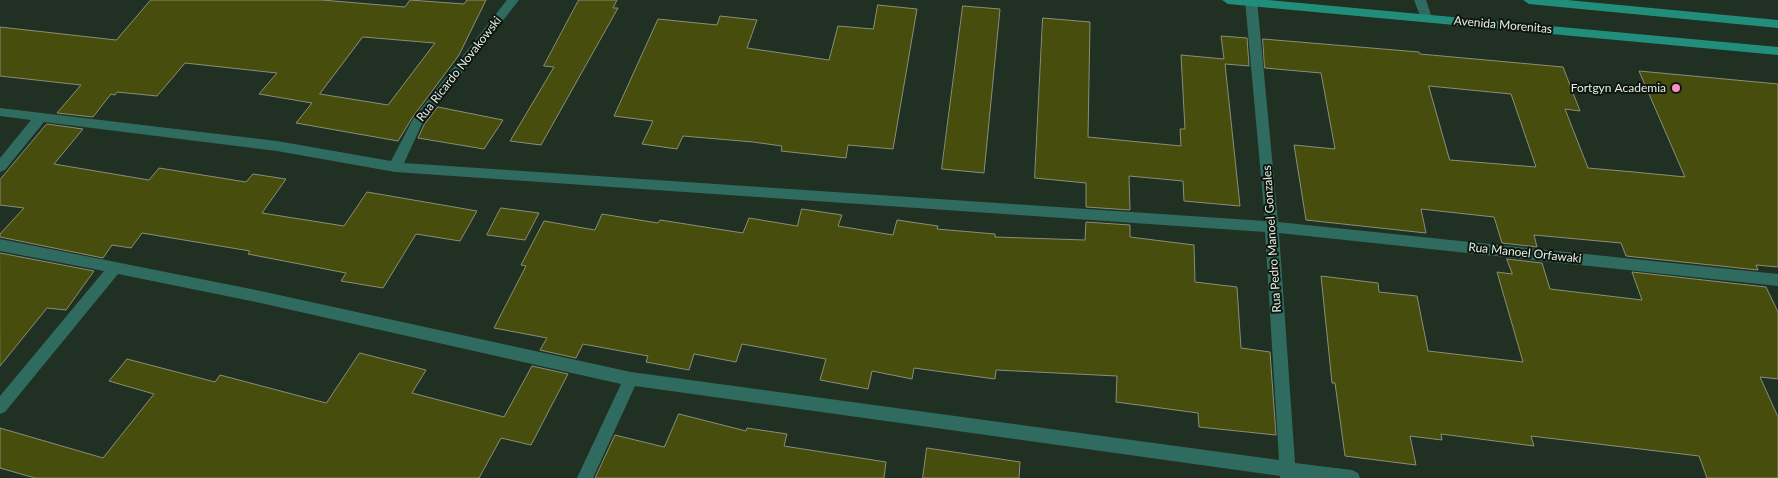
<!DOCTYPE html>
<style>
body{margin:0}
canvas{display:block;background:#203022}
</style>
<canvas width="1778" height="478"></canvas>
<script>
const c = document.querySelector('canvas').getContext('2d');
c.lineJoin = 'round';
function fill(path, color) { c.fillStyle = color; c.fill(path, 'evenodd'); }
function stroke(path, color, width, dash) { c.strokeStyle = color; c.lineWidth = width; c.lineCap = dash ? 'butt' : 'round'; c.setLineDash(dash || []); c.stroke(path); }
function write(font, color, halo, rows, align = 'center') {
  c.font = font + ' Lato,sans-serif'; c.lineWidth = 4; c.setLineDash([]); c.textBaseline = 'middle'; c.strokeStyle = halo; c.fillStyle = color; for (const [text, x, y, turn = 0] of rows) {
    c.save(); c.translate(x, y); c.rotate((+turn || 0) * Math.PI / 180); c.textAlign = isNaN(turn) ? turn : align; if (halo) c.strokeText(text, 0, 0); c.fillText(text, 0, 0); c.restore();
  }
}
const building = new Path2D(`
 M151,0H322L405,7L410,0L464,4L467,0H486L459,55L412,118L398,141L296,123L312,103L259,94L277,73L185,63L157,96L117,92L115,95L111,94L93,117L57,113L81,85L0,76V27L116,40ZM363,37L435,43L388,105L320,94Z
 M579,0H617L613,8H618L541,145L510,141L554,67L544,66Z
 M878,5L917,9L893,149L848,145L846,158L781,151L782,146L753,142L683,136L677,149L642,144L653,121L614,116L658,19L717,25L720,16L757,20L747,48L829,60L838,26L873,29Z
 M963,6L1000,9L984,173L942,169Z
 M1043,18L1090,22L1088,137L1181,146L1180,129H1185L1181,55L1224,59L1221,36L1247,38L1249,66L1225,64L1240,206L1184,201L1183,181L1129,176L1130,210L1086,207V183L1035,178Z
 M1263,39L1419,52L1420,54L1563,67L1580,111L1565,109L1588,168L1634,172L1685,177L1639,71L1778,84V267L1756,265L1758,270L1626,256L1621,243L1534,235L1537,247L1502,243L1494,217L1421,209L1426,233L1306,220L1294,145L1335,149L1321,73L1265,68ZM1429,86L1511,94L1536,167L1450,160Z
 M438,107L503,120L484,149L418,138L424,125Z
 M47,124L83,129L54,164L149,180L159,168L246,182L253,174L286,179L262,213L344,226L367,192L477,211L460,241L416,234L383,288L341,281L346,273L248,254L250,251L142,233L131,248L112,245L103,258L0,237V234L24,208L0,205V180Z
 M501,208L539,213L525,240L487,235Z
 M802,209L842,215L838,226L893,235L897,220L938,226L937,229L995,234V237L1085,240L1086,222L1130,225V237L1194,245L1195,282L1237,287L1241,348L1270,352L1276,435L1199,427L1198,413L1116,402L1117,376L996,370L995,379L914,368L912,379L872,371L868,389L820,380L826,359L742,344L736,362L694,354L689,370L646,362L648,356L583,344L576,358L540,350L547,338L494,328L526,266L521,265L544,221L595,230L602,214L658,223L660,220L743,233L749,218L797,226Z
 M0,253L94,271L66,310L47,308L0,366Z
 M1507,259L1542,263L1550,289L1642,300L1632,272L1766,287L1778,312V379L1760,377L1778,417V478H1707L1699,456L1531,436L1534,446L1441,434L1442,440L1410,436L1416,465L1345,456L1335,383H1332L1321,276L1378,283L1379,292L1417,296L1428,351L1523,362L1497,272L1512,274Z
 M360,353L426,370L412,393L504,417L532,366L568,374L531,445L501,438L479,478H35L0,468V428L103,458L154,394L109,381L127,359L215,382L220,375L326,403Z
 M679,414L746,431L747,428L787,434L784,446L886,462L884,478H595L615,435L664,447Z
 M927,448L1020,462L1019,478H923Z`);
fill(building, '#464d0d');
stroke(building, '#8a8e77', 1);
fill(new Path2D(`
 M507,0H519L422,124L404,163L1265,221L1245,0H1257L1278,222L1778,274V286L1279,233L1295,463L1352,470L1358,473L1360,478H1280V476L635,386L593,478H577L621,384L256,302L118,274L5,412L0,414V396L104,271L0,251V239L256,290L631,372L1279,460L1265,232L395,172L277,151L44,122L5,170L0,172V158L31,120L0,116V108L277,141L391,161L413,119Z
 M1414,0H1426L1432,18L1430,21H1422Z`), '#306b5f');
fill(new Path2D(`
 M1222,0H1268L1778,47V55L1228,4Z
 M1523,0H1567L1778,20V28L1529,4Z`), '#218e7c');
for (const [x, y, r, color] of [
 [1676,88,5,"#fb8fc3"]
]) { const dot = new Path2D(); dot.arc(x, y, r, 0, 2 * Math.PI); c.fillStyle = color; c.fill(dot); stroke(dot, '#0f1610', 2); }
write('12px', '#e4efe5', '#0f1610', [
 ["Avenida Morenitas",1503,25,5],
 ["Rua Ricardo Novakowski",459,69,-52],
 ["Rua Pedro Manoel Gonzales",1272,239,-94],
 ["Rua Manoel Orfawaki",1525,253,6]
]);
write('12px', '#e4efe5', '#0f1610', [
 ["Fortgyn Academia",1666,88]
], 'right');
</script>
